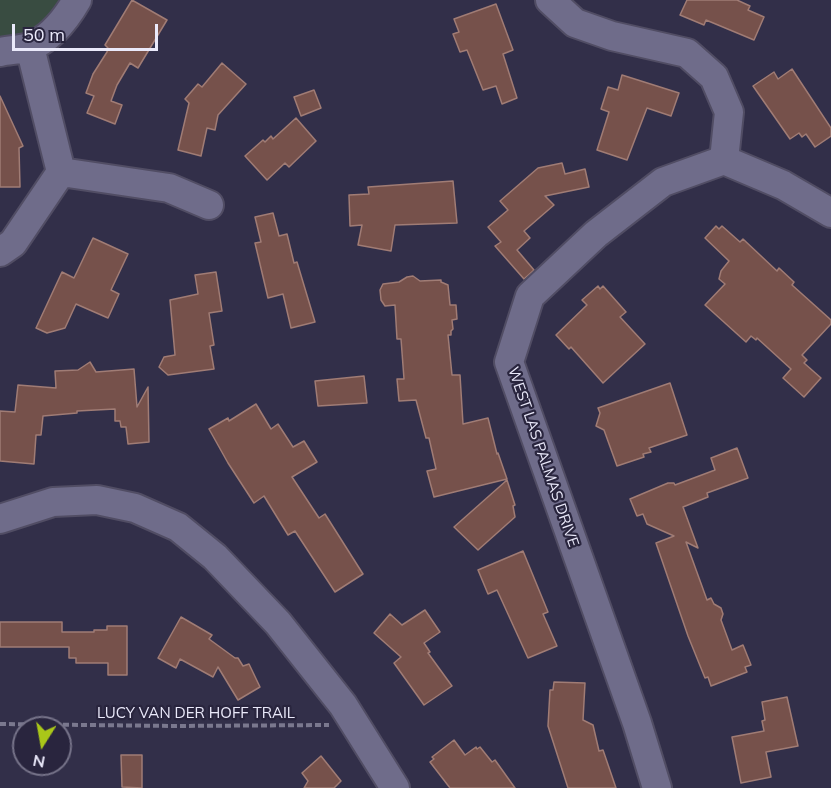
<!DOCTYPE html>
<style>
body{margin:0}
#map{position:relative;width:831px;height:788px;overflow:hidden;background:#322f49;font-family:Mulish,sans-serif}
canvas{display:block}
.north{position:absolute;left:12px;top:716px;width:60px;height:60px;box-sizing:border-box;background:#29253e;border:2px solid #767389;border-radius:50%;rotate:191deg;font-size:16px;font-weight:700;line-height:24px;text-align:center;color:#eae9fa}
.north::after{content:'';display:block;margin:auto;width:21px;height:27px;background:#aac719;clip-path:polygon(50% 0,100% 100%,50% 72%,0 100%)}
.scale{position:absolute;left:12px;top:24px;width:146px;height:27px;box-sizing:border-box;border:3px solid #eae9fa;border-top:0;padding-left:8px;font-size:18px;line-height:21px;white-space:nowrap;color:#eae9fa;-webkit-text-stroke:4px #29253e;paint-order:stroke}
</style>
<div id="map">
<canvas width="831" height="788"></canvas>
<div class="north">N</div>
<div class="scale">50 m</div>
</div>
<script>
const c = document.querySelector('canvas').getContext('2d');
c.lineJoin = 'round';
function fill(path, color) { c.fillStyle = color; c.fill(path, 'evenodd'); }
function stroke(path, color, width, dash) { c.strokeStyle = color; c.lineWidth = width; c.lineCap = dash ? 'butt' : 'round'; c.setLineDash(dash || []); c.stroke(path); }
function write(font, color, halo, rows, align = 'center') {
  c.font = font + ' Mulish,sans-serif'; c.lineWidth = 4.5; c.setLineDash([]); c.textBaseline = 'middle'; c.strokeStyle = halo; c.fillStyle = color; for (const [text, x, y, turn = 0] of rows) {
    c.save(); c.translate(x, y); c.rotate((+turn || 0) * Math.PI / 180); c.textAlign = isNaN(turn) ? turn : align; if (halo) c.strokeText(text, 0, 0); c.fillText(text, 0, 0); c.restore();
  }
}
fill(new Path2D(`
 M0,0H62C42,26 34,35 0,40Z`), '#394c41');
const building = new Path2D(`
 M132,0L167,20L138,68L130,63L117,85L111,101L122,105L115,124L87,113L94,96L86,93L93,74L107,52L108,48L105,45Z
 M687,0H737L750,6L748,10L764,17L754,40L706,20L704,25L680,15Z
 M496,4L513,50L503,54L517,98L502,104L496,86L483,90L467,50L460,52L453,34L459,32L454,19Z
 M222,63L246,84L218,115L215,130L207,128L201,156L178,150L189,103L185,99L198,84L202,87Z
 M792,69L831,128V136L815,147L806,134L802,137L799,133L790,139L753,86L774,72L778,79Z
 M622,75L679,93L671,116L647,108L627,160L597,150L609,112L601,109L608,87L618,90Z
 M314,90L321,108L301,116L294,97Z
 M0,96L23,146L19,148L20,187H0Z
 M296,118L316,141L289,167L285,163L267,180L245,156L263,140L265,142L271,136L273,139Z
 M562,163L565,174L585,169L589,187L545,196L554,205L524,231L530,238L517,250L534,270L524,279L495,246L501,242L488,227L508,210L500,201L538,168Z
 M453,181L457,223L395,225L391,251L358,245L362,225L350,226L349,195L369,194L368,187Z
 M273,213L279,236L287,234L294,263L297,262L315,322L291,328L283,294L268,298L255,243L261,242L255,217Z
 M716,226L719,229L722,226L740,242L743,239L777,271L779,268L794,282L792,285L831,320V324L802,355L807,360L804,363L821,378L804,397L783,378L791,369L757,338L756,340L751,336L746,342L705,305L725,284L719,279L721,271L729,261L705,238Z
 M93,238L128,254L111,290L119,294L108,318L76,304L65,328L47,333L36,328L62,272L74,278Z
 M216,272L222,311L209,313L214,345L210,346L214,369L168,375L159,367L164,357L175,355L170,300L198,294L195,275Z
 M413,276L420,281L441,280V282L448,285L450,305H456L457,319L452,320L453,329L451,331V335H448L452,375H460L463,424L488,418L497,454L498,453L507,479L434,497L427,471L436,469L429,438H426L416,400L399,401L397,379H404L401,339H397L395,305L385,306L381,300L380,290L383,284L399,282L407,277Z
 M598,286L600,289L603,286L626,312L620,317L645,344L603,383L571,347L569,349L556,335L587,305L582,300Z
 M90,362L96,372L134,369L137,407L148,387L149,442L128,444L126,427H121L120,421H115V409L77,411V413L43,416L41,435H36L34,464L0,461V411L15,412L18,385L56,388L55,371L78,370Z
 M364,376L367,403L318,406L315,381Z
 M670,383L687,435L649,448L651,452L643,454L644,457L617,466L604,430L596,426L600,413L598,408Z
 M256,404L271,429L278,424L293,447L304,441L317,462L292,477L319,518L325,514L363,574L335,592L295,531L288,535L264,496L254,503L228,463L209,429L228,418L229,421Z
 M737,448L748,478L707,493L708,497L683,507L698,548L686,542L707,600L711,598L714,604L721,608L723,614L721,620L732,650L743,645L751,665L745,667L747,672L711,686L708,677L705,678L688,636L656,543L674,536L647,524L643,514L637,516L630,499L668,483H674L675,485L715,470L711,458Z
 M507,480L515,505L513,506L515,517L478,550L454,527Z
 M523,551L548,612L543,614L557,646L528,658L497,590L488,594L478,570Z
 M425,610L440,632L424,643L430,652L428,653L452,686L424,705L394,663L401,657L374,633L390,614L402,625Z
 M181,617L212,635L209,639L235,658H238L243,666L249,664L260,687L238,700L218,667L213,677L180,659L176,668L158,658Z
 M0,622H62V632H94V630H107V626H127V675H108V663H76V658H69V647H0Z
 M554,682L585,683L583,720L593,725L599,751L603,750L616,788H568L548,726L550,690H553Z
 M787,697L798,746L766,752L771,777L741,783L732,737L764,731L762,721L765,720L762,702Z
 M454,740L465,755L476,747L477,749L480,747L492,762L495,760L515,788H450L430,762L434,759L432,757Z
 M121,755H142V788L122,787Z
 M321,756L341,781L334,788H304L308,781L302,773Z`);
fill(building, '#76514b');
stroke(building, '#a07c75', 1.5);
const minor = new Path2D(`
 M550,0L575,23L612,36L687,53L714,77L729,112L724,160
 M0,52C9,50 20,50 29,47C51,39 66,19 77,0
 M61,172L169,188L209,205
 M0,252L13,243L61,172L30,47
 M0,519L53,502L97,500L135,508L178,527L215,557L278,623L343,705L395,788
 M657,788L637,723L509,362L530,296L596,234L663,182L724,160L783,185L831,213`);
stroke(minor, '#514d64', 32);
stroke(new Path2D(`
 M0,724L175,726L329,725`), '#7a788e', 4, [6, 3]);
stroke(minor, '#6f6c8a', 28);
write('15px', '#eae9fa', '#29253e', [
 ["WEST LAS PALMAS DRIVE",543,457,71],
 ["LUCY VAN DER HOFF TRAIL",196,713]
]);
</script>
